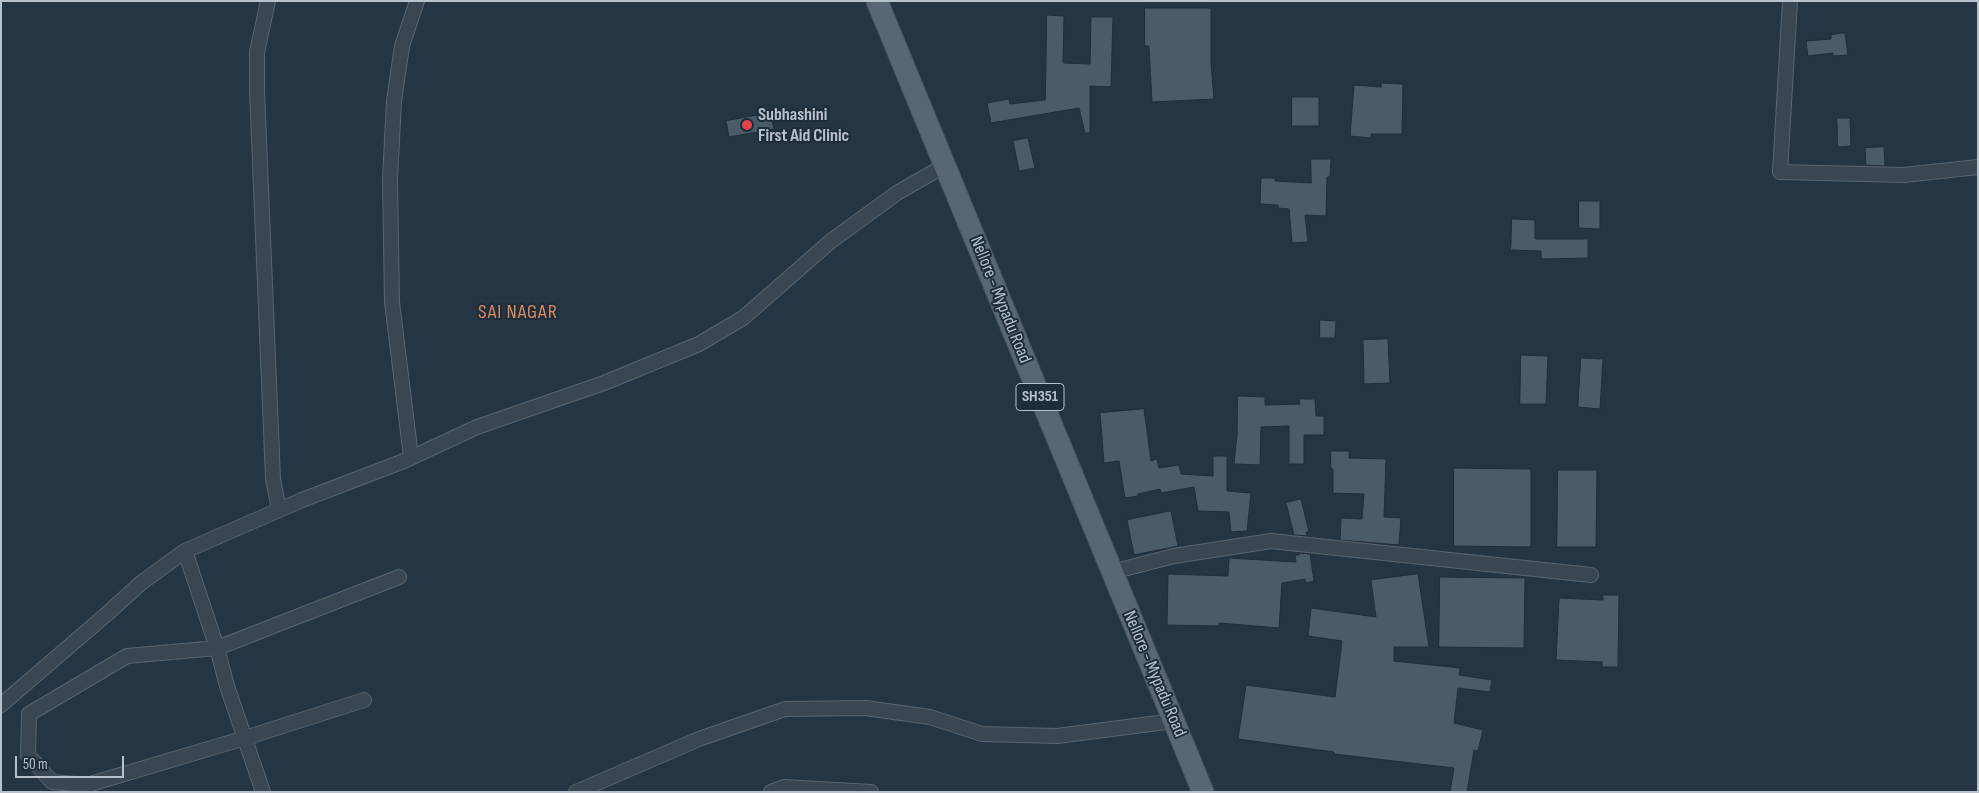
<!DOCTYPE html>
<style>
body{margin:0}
#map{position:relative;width:1979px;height:793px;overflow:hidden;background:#263544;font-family:"Sofia Sans Condensed",sans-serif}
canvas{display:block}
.frame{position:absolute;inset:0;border:2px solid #b8c2cd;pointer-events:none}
.scale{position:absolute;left:15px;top:756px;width:109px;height:22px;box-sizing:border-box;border:2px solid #b8c2cd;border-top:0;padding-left:6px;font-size:15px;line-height:18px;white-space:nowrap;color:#b8c2cd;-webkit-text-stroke:4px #1f2c39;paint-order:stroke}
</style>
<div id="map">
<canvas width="1979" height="793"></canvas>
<div class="frame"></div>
<div class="scale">50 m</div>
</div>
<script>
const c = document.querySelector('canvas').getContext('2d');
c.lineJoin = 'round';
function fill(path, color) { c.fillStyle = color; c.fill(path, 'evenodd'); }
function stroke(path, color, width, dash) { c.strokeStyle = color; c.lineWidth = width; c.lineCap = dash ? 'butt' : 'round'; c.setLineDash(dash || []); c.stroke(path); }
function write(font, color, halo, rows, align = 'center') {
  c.font = font + ' "Sofia Sans Condensed",sans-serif'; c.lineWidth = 4; c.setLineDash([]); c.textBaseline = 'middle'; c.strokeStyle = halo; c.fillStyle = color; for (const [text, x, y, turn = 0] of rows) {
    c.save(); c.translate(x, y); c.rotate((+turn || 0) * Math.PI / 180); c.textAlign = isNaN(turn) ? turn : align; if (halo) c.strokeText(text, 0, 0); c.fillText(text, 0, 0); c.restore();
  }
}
const building = new Path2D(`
 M1145,8H1211V63L1214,99L1152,102L1149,46H1145Z
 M1047,15L1064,16L1063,63L1090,64L1091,17H1113L1111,87L1090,86V133H1085L1079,108L991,123L987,103L1009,99L1010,104L1045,100Z
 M1845,33L1848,55L1833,56V53L1808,56L1806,41L1831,39V35Z
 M1381,83L1403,84L1402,134H1371V138L1350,136L1354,85L1381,87Z
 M1292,97H1319V126H1292Z
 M770,113L774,129L729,137L726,121Z
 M1837,118H1850L1851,146L1838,147Z
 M1028,138L1035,168L1019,171L1013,141Z
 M1884,147L1885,166L1866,165L1865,148Z
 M1311,159H1331L1330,177H1327L1326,216L1305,215L1308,242L1292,243L1289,209L1278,208V205L1260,204L1261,178H1275V181L1311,183Z
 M1579,201H1600V229L1579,228Z
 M1512,219L1535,220V239H1588V258L1541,259V251L1511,250Z
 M1320,320L1336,321L1335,338H1320Z
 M1388,339L1390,383L1364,384L1363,340Z
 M1521,355L1548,356L1546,404H1520Z
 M1581,358L1603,359L1600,409L1578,407Z
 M1238,396L1265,397V405L1300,404L1299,399H1315L1316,416H1324V435H1304V464H1289V426L1261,427L1260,465L1234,464L1237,435Z
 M1144,409L1151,461L1157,459L1159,468L1179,465L1181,474L1213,476V456H1227V491L1251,493L1247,531L1231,532L1229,512L1198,511L1194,487L1161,493L1160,489L1138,494V496L1125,498L1119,461L1104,463L1100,413Z
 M1331,451H1349V458L1386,459L1384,517L1401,518L1399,545L1340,540L1341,518L1362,519L1364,494L1333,493V469L1331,468Z
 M1454,468L1531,469V547L1454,546Z
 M1558,470H1597L1596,547H1557Z
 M1301,499L1309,532H1306L1307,536L1294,535L1286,503Z
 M1171,511L1178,546L1134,555L1127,520Z
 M1298,553L1310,554L1314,581L1306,583L1305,579L1282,583L1279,628L1219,623V626L1167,625L1168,574L1228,576L1229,558L1296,562L1295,555H1299Z
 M1418,574L1429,647H1394V661L1460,668L1459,675L1492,680L1490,692L1458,688L1454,723L1483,730L1478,751L1474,750L1467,792H1450L1454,768L1334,754V752L1238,739L1246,685L1335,697L1342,641L1308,636L1311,608L1376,617L1371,580Z
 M1440,577L1525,578L1524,648L1439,647Z
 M1603,595H1619L1618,667H1602V662L1556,660L1559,598L1603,600Z`);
fill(building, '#4a5b6a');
stroke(building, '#212e3b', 1);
const minor = new Path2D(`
 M268,1L257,52V91L273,479L279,510
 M1790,1L1780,172L1904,175L1978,167
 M411,457L392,302L390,179L394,101L402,46L417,1
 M185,551L217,648L227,686L263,792
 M1112,572L1174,556L1271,541L1591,575
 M364,700L245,738L87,785L52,782L28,755L29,714L127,656L217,648L399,577
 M1,705L108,613L141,583L185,551L302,500L404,461L477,427L604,383L699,344L743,318L831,241L897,193L944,166
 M576,792L699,739L785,709L865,708L930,717L982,734L1057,736L1174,721
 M771,792L784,787L871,792`);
const primary = new Path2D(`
 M877,1L1203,792`);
stroke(minor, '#596570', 16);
stroke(primary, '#44505c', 23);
stroke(minor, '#3a4753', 14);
stroke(primary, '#596673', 21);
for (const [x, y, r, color] of [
 [747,125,6,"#e0444e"]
]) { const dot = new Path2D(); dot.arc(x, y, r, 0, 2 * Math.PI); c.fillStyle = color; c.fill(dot); stroke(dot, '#1f2c39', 2); }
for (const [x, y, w] of [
 [1040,397,48]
]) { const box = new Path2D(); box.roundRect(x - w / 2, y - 13.5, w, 27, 4); c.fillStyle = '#1f2c39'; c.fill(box); stroke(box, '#b8c2cd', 1); }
write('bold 16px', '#b8c2cd', null, [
 ["SH351",1040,397]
]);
write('bold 18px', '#b8c2cd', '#1f2c39', [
 ["Subhashini",758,115],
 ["First Aid Clinic",758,136]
], 'left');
write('18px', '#b8c2cd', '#1f2c39', [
 ["Nellore - Mypadu Road",1000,300,68],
 ["Nellore - Mypadu Road",1154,674,67]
]);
c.letterSpacing = '1px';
write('20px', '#da8e66', '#1f2c39', [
 ["SAI NAGAR",518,313]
]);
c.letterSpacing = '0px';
</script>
